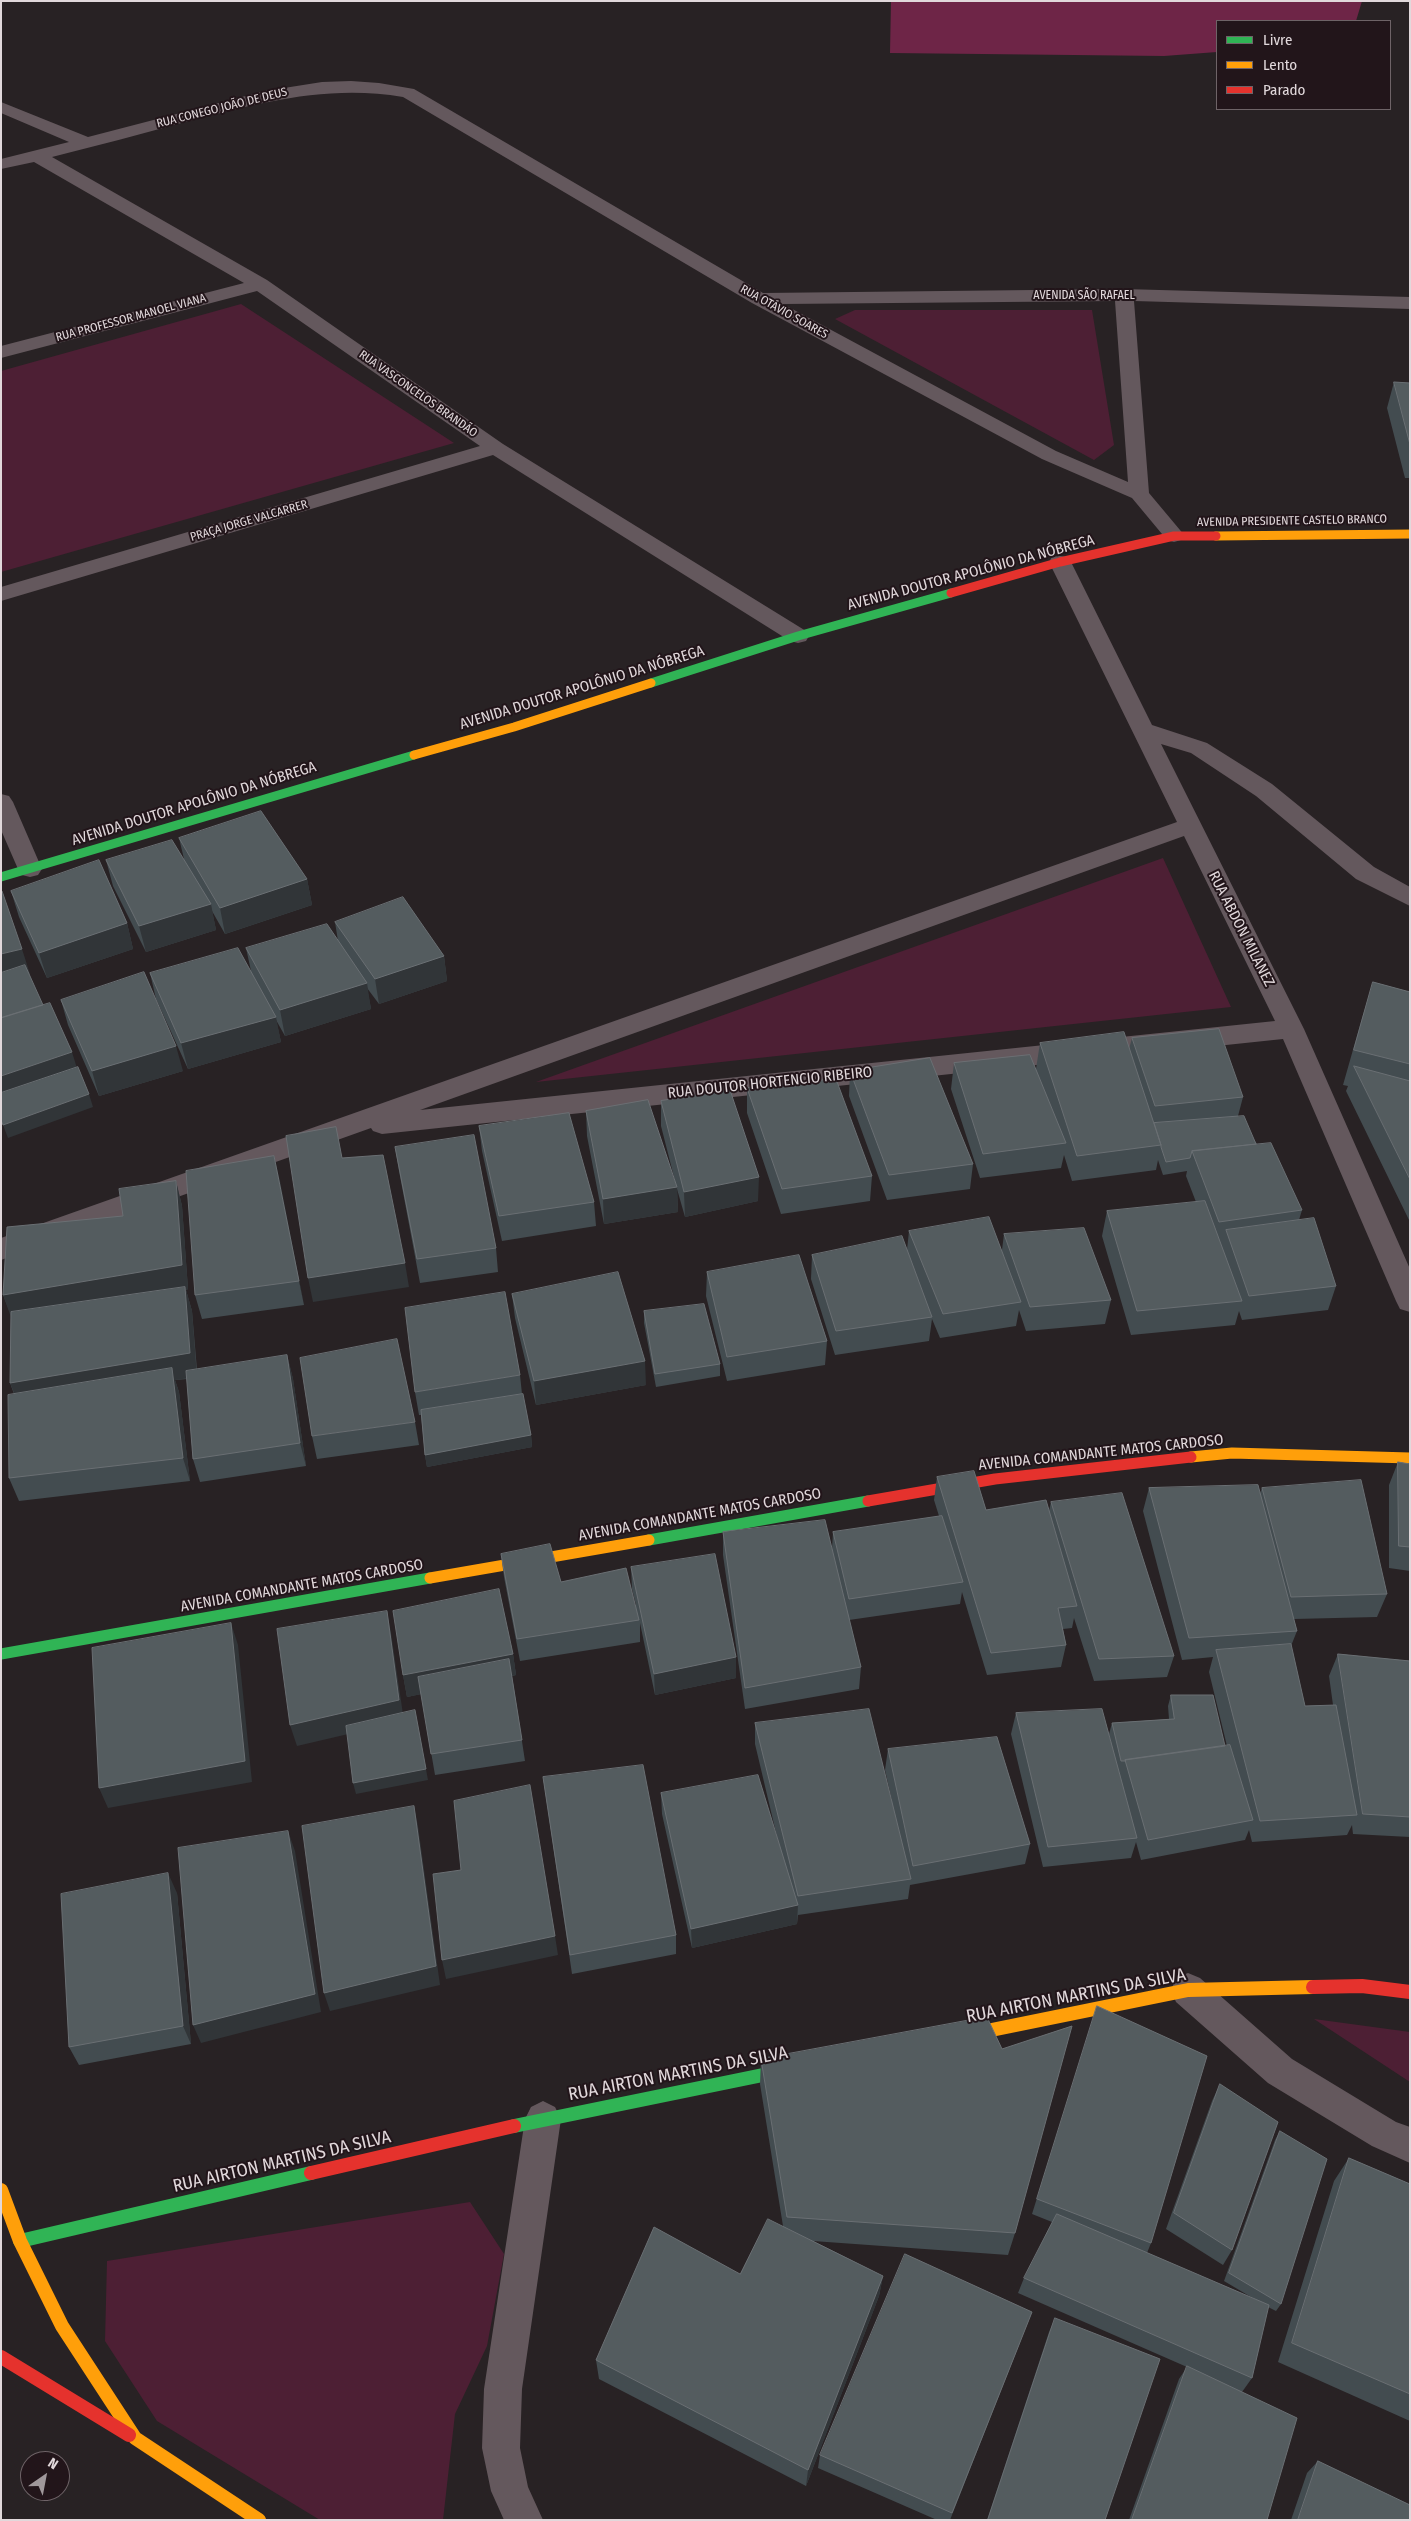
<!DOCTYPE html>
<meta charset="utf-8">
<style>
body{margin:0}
#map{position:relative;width:1411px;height:2521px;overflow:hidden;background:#282224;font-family:"Fira Sans Condensed",sans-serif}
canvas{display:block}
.frame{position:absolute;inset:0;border:2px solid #e1d8db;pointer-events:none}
.legend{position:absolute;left:1216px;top:20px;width:175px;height:90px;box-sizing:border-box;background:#22151a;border:1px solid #6e6367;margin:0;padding:6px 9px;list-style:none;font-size:15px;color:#e1d8db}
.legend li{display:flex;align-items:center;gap:10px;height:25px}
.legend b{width:25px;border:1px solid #6e6367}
.north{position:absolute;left:20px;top:2451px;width:50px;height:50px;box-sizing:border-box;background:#22151a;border:1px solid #6e6367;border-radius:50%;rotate:33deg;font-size:14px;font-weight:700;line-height:20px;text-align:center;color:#e1d8db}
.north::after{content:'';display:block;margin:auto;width:18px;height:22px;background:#a0989b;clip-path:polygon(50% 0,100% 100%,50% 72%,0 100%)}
</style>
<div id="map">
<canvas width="1411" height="2521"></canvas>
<div class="frame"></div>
<ul class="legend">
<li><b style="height:6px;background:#30b455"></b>Livre</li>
<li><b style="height:6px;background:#ff9f0a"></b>Lento</li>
<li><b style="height:6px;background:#e5322d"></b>Parado</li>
</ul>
<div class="north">N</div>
</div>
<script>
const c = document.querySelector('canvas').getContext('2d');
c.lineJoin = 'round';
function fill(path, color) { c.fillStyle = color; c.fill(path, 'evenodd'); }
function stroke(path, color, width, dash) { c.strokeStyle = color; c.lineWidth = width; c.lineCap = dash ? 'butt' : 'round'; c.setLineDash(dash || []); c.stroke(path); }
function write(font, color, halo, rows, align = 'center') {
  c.font = font + ' "Fira Sans Condensed",sans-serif'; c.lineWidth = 4; c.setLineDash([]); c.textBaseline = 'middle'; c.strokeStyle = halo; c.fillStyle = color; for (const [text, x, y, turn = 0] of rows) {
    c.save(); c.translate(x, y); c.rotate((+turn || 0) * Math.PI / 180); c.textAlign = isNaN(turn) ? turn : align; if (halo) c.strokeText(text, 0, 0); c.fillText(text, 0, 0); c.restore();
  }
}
fill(new Path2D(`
 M241,304L454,443L1,572V371Z
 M855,310H1092L1114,445L1094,460L835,319Z
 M1163,858L1231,1007L536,1082Z
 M1314,2019L1410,2032V2082Z
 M470,2202L504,2254L487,2346L455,2414L443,2520H320L157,2421L105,2341L107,2261Z`), '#4d1f34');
fill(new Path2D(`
 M891,1H1362L1356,21H1217V52L1164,56L890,53Z`), '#6e2547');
fill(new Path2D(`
 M351,81L379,83L414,89L763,293L1124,289L1410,297V309L1134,301L1149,493L1185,536L1181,540L1174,542L1167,540L1132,498L1042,459L752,303L403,97C328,84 258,103 185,122C141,134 96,146 52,157L267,280L503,444L806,631L809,636L806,641L798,643L790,641L493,455L1,601V587L480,446L257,291L1,358V346L244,283L34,162L1,169V159L69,142L1,113V102L88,137L265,91L322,82ZM1115,301L1128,482L1056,451L783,304Z
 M1060,556L1068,557L1071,562L1152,725L1207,743L1272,784L1374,867L1410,887V906L1356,879L1256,796L1191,753L1161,744L1304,1029L1410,1269V1312L1400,1309L1396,1301L1283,1039L382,1134L373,1131L371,1128L1,1260V1238L1177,822L1049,562L1052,557ZM1184,836L1275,1021L420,1110Z
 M1,794L9,796L13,802L42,869L38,875L30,877L22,875L18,869L1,830Z
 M1188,1973L1200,1978L1292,2059L1396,2122L1410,2127V2163L1372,2146L1268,2083L1176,2002L1171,1990L1176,1978Z
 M543,2101L555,2107L561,2119L522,2389L520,2448L528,2487L543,2520H504L491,2491L482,2448L484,2389L525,2119L531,2107Z`), '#64585d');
stroke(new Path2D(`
 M651,683L798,636L951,593
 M1,877L414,755`), '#30b455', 9);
stroke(new Path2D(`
 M649,1540L868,1501
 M1,1654L430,1578`), '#30b455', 11);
stroke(new Path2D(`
 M514,2126L797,2068
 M20,2241L311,2173`), '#30b455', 14);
stroke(new Path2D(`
 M1216,536L1410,534
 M414,755L514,727L651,683`), '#ff9f0a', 9);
stroke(new Path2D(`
 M1191,1457L1232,1453L1410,1458
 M430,1578L649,1540`), '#ff9f0a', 11);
stroke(new Path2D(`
 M957,2037L1188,1990L1313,1987
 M1,2190L20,2241L62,2326L135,2438L259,2520`), '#ff9f0a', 14);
stroke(new Path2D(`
 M951,593L1060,562L1174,536H1216`), '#e5322d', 9);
stroke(new Path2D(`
 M868,1501L995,1479L1191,1457`), '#e5322d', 11);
stroke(new Path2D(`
 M1313,1987L1362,1986L1410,1992
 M311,2173L514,2126
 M1,2357L129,2435`), '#e5322d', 14);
fill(new Path2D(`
 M1394,382L1410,383V478H1405L1387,408Z
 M179,838L307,879L312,905L225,934L212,911L216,930L146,952L113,886L106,860L184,859Z
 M11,891L127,923L133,949L47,978L19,917Z
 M335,922L444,956L447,981L379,1004L367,988L371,1009L285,1036L276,1020L281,1042L188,1069L156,999L150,973L251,971L246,948L338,941Z
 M1373,982L1410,992V1222L1346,1091L1348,1086L1343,1085L1362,1018Z
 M61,1000L183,1071L99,1096L68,1025Z
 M1132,1038L1243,1097L1238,1116L1302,1210L1299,1220L1336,1286L1328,1310L1242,1320L1239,1311L1235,1325L1131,1335L1102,1236L1107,1211L1196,1202L1186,1176L1187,1171L1163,1175L1158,1160L1156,1170L1072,1181L1064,1155L1061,1168L980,1178L951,1089L954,1063L1036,1069L1040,1043L1129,1049Z
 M850,1071L973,1164L970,1189L887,1200L849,1096Z
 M747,1088L872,1176L870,1201L781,1214L747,1113Z
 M661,1101L758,1201L685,1217L677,1189L678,1212L604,1224L587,1136L586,1111L675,1181L661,1126Z
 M479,1126L594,1202L596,1226L502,1241L482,1151Z
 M395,1147L496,1248L498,1272L420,1283L399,1171Z
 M274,1156L304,1305L202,1319L195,1295Z
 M176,1181L182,1206L188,1289L186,1290L192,1311L197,1370L287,1355L293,1379L306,1466L200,1482L193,1459L187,1379L175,1380L179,1392L190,1481L19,1501L9,1478L14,1394L10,1383L11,1315L3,1295Z
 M909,1231L1002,1250L1004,1234L1111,1300L1105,1324L1026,1331L1019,1310L1016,1326L940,1338L932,1319L929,1341L835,1355L811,1279L812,1255L907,1250Z
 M707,1272L827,1341L825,1365L727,1381L706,1296Z
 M512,1294L646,1385L536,1405L515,1318Z
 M644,1311L720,1364V1376L656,1387L644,1323Z
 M520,1375L522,1394L531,1435L532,1447L427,1467L425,1455L421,1415H419L415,1392Z
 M415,1422L419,1445L317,1459L312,1436Z
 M1398,1462L1410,1464V1571L1389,1568V1485Z
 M937,1477L986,1510L1049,1511L1051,1502L1174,1656L1167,1677L1094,1681L1074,1618L1072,1628L1063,1629L1066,1645L1061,1667L987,1675L962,1592L960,1604L849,1620L861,1667L859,1689L745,1709L723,1555V1532L832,1549L833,1532L939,1516L934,1500Z
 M1149,1488L1260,1493L1262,1488L1387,1594L1377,1617L1294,1619L1297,1631L1291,1646L1305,1706L1333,1705L1329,1676L1338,1654L1410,1661V1837L1353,1834L1352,1825L1347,1835L1252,1842L1249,1830L1245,1840L1141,1860L1136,1842L1131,1858L1043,1867L1011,1734L1016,1713L1111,1743L1109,1734L1112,1723L1169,1719L1168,1706L1171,1695L1225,1746H1227L1209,1672L1213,1657L1182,1660L1143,1511Z
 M501,1554L561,1582L636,1605L632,1589L631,1567L736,1678L655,1695L640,1623V1642L520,1661L504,1577Z
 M513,1654L516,1675L512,1676L525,1761L435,1775L421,1694L407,1697L403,1675Z
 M755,1723L892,1801L885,1770L888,1749L1030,1844L1025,1864L910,1885L908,1899L798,1915L797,1924L692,1948L662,1814L661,1793L778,1841L755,1744Z
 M543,1777L676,1935V1954L572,1974Z
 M177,1893L191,2044L79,2065L69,2047Z
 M1097,2006L1151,2243L1147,2253L1256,2300L1224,2281L1275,2140L1280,2131L1281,2304L1276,2311L1268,2307L1252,2378L1242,2392L1267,2520H1129L1179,2379L1187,2367L1018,2293L1024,2278L1052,2222L1032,2214Z
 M761,2059L1015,2233L1008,2255L813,2241L883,2276L879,2296L806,2486L599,2379L596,2360L740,2274L783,2226L760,2084Z
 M1220,2084L1232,2250L1223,2265L1166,2229L1212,2101Z
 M1349,2158L1410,2184V2421L1278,2362L1334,2181Z
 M1032,2312L950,2520H937L818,2468L820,2455Z
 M1055,2318L1105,2520H987L1049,2332Z
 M1318,2461L1410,2520H1291L1307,2473Z`), '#434c50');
fill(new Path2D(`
 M307,879L312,905L225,934L220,908Z
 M211,904L216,930L146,952L139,926Z
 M127,923L133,949L47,978L39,953Z
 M22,949L30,974L1,982V954Z
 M444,956L447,981L379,1004L375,979Z
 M367,983L371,1009L285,1036L280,1010Z
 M276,1017L281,1042L188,1069L181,1043Z
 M176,1046L183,1071L99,1096L92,1071Z
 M72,1052L80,1078L1,1104V1076Z
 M89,1094L93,1107L8,1138L3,1125Z
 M274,1156L280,1181L304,1305L299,1281Z
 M759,1177L758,1201L685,1217L684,1192Z
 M176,1181L182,1206L188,1289L186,1290L192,1311L197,1377L175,1380L179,1392L190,1481L183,1458L20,1407L10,1383L12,1320L3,1295Z
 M677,1187L678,1212L604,1224L603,1199Z
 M405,1263L409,1287L313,1302L308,1278Z
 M287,1355L293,1379L306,1466L300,1443Z
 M645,1361L646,1385L536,1405L534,1381Z
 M531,1435L532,1447L427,1467L425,1455Z
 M387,1611L391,1633L404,1721L297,1746L290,1725Z
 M231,1623L238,1645L252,1782L108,1808L99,1788Z
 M513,1654L516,1675L407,1697L403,1675Z
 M736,1657V1678L655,1695L654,1674Z
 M415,1710L428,1780L356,1794L353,1783Z
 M414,1806L418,1826L440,1985L330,2011L324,1993Z
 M288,1831L295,1851L321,2012L201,2043L193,2025Z
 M168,1873L177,1893L191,2044L183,2026Z
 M798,1905L797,1924L692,1948L691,1929Z
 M555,1936L558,1955L446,1979L442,1960Z
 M883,2276L879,2296L806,2486L808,2470Z`), '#313538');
const building = new Path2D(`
 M1394,382L1410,383V444Z
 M261,811L307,879L220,908L179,838Z
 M172,840L211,904L139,926L106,860Z
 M99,860L127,923L39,953L11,891Z
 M1,891H2L22,949L1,954Z
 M403,897L444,956L375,979L335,922Z
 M327,924L367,983L280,1010L246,948Z
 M238,948L276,1017L181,1043L150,973Z
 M25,965L43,1005L1,1018V973Z
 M144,972L176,1046L92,1071L61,1000Z
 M1373,982L1410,992V1064L1354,1050Z
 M50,1003L72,1052L1,1076V1018Z
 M1219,1029L1243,1097L1155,1106L1132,1038Z
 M1124,1032L1161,1145L1077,1156L1040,1043Z
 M1030,1055L1066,1143L983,1154L954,1063Z
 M930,1058L973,1164L889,1175L850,1071Z
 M1354,1066L1410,1081V1179Z
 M78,1067L89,1094L3,1125L1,1120V1093Z
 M836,1079L872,1176L782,1189L747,1088Z
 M730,1090L759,1177L684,1192L661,1101Z
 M648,1100L677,1187L603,1199L586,1111Z
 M569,1113L594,1202L499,1216L479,1126Z
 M1244,1116L1256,1144L1192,1151L1190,1158L1166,1162L1161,1147V1145L1154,1123Z
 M336,1127L342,1158L383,1155L405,1263L308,1278L286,1136Z
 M474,1135L496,1248L417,1259L395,1147Z
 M1271,1143L1302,1210L1219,1222L1192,1151Z
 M274,1156L299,1281L195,1295L186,1171Z
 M176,1181L182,1265L3,1295L7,1227L123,1216L119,1189Z
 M1205,1201L1242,1301L1137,1311L1107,1211Z
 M989,1217L1021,1302L943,1314L909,1231Z
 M1314,1218L1336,1286L1249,1296L1226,1230Z
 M1084,1228L1111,1300L1030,1307L1004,1234Z
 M902,1236L932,1317L836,1331L812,1255Z
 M799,1255L827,1341L727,1357L707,1272Z
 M618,1272L645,1361L534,1381L512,1294Z
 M185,1287L190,1353L10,1383L11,1312Z
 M505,1292L520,1375L415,1392L405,1308Z
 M704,1304L720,1364L655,1374L644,1311Z
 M397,1339L415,1422L312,1436L300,1358Z
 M287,1355L300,1443L193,1459L186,1371Z
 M172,1368L183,1458L9,1478L8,1395Z
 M523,1394L531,1435L425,1455L421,1410Z
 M1398,1462L1410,1464V1547L1399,1546Z
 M974,1471L986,1510L1046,1500L1077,1606L1058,1608L1066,1645L991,1653L937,1477Z
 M1361,1480L1387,1594L1291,1597L1262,1488Z
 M1258,1485L1297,1631L1189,1638L1149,1488Z
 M1122,1493L1174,1656L1099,1659L1051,1502Z
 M942,1516L963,1582L849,1599L833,1532Z
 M825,1520L861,1667L745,1688L723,1532Z
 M550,1544L561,1582L626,1568L639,1620L517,1639L501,1554Z
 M715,1554L736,1657L654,1674L631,1567Z
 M499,1589L513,1654L403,1675L393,1611Z
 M387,1611L399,1700L290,1725L277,1629Z
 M231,1623L245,1761L99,1788L92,1648Z
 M1291,1644L1305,1706L1336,1705L1357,1815L1260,1821L1216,1650Z
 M1338,1654L1410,1661V1817L1363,1814Z
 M509,1659L522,1740L431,1754L418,1677Z
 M1171,1695H1213L1225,1746L1125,1760L1126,1761H1121L1112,1723L1174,1719Z
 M869,1709L911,1879L798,1896L755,1723Z
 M1102,1709L1137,1838L1048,1847L1016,1713Z
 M415,1710L426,1769L353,1783L346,1726Z
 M997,1737L1030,1844L913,1866L888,1749Z
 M1230,1745L1253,1820L1148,1840L1125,1760Z
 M643,1765L676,1935L570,1955L543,1777Z
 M758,1775L798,1905L691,1929L661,1793Z
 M530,1785L555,1936L442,1960L433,1874L461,1870L454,1801Z
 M414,1806L436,1966L324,1993L302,1826Z
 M288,1831L315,1994L193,2025L178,1848Z
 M168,1873L183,2026L69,2047L61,1894Z
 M1097,2006L1207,2056L1151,2243L1037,2199Z
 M987,2017L1002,2049L1072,2026L1015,2233L787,2217L761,2059Z
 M1220,2084L1278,2122L1232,2250L1174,2213Z
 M1280,2131L1327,2159L1281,2304L1229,2273Z
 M1349,2158L1410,2184V2394L1292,2343Z
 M1057,2214L1269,2305L1252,2378L1024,2278Z
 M768,2219L883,2276L808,2470L596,2360L654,2227L740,2274Z
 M905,2254L1032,2312L952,2513L820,2455Z
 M1055,2318L1160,2359L1105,2520H988Z
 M1187,2366L1297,2418L1267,2520H1132Z
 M1318,2461L1410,2505V2520H1298Z`);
fill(building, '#545c5f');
stroke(building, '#6a6f73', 1);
write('12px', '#e1d8db', '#22151a', [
 ["RUA CONEGO JOÃO DE DEUS",222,108,-14],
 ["AVENIDA SÃO RAFAEL",1084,296],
 ["RUA OTÁVIO SOARES",784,312,29],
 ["RUA PROFESSOR MANOEL VIANA",131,318,-15],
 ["RUA VASCONCELOS BRANDÃO",418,394,35],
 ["PRAÇA JORGE VALCARRER",249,521,-16],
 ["AVENIDA PRESIDENTE CASTELO BRANCO",1292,521,-1]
]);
write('15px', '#e1d8db', '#22151a', [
 ["AVENIDA DOUTOR APOLÔNIO DA NÓBREGA",971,573,-15],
 ["AVENIDA DOUTOR APOLÔNIO DA NÓBREGA",582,688,-17],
 ["AVENIDA DOUTOR APOLÔNIO DA NÓBREGA",194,804,-17],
 ["RUA ABDON MILANEZ",1241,929,63],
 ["RUA DOUTOR HORTENCIO RIBEIRO",770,1083,-6],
 ["AVENIDA COMANDANTE MATOS CARDOSO",1101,1453,-6],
 ["AVENIDA COMANDANTE MATOS CARDOSO",700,1515,-10],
 ["AVENIDA COMANDANTE MATOS CARDOSO",302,1586,-10]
]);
write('18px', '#e1d8db', '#22151a', [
 ["RUA AIRTON MARTINS DA SILVA",1076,1996,-11],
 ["RUA AIRTON MARTINS DA SILVA",678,2074,-11],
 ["RUA AIRTON MARTINS DA SILVA",282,2162,-13]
]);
</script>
